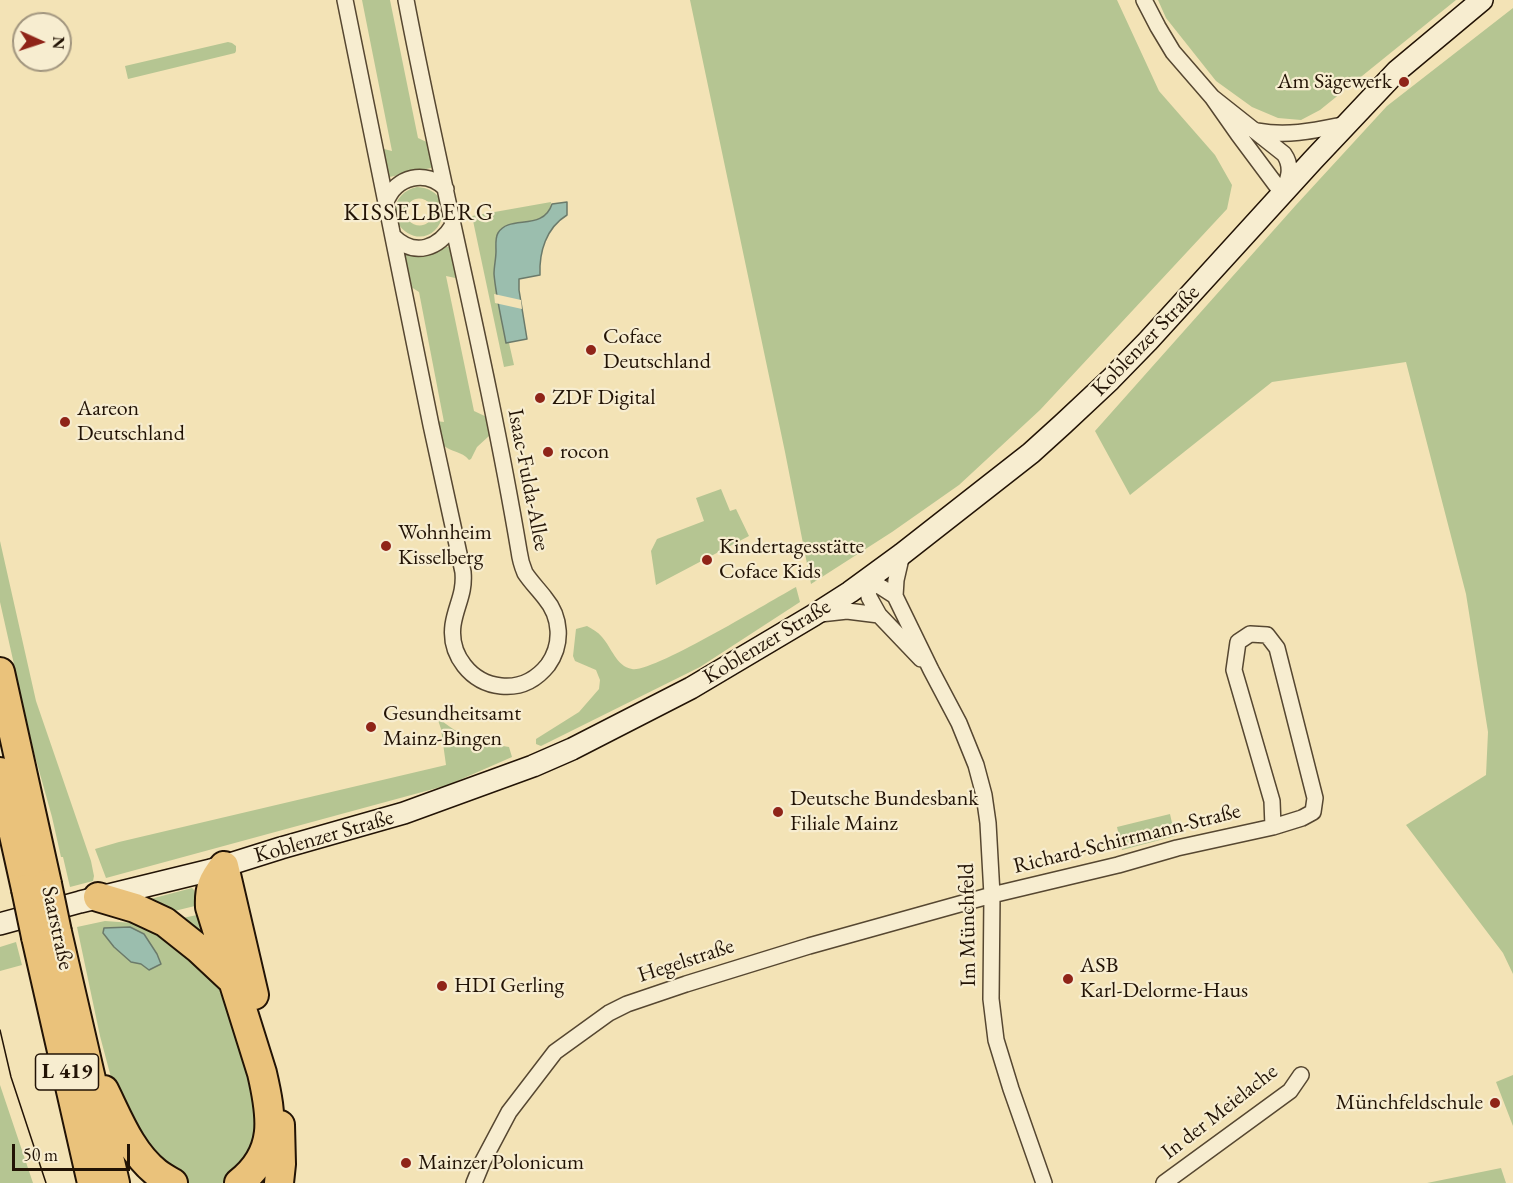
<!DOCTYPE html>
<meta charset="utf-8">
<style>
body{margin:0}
#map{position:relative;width:1513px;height:1183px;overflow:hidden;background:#f3e3b6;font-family:"EB Garamond",serif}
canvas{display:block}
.north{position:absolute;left:12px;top:12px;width:60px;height:60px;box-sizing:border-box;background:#f7edd0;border:2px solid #a2967f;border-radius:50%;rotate:93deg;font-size:16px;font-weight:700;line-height:24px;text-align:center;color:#221305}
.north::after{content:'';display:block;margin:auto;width:21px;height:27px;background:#8f2418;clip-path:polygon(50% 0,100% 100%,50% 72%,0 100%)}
.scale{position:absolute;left:12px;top:1144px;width:118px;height:27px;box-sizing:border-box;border:3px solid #221305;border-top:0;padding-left:8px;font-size:18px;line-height:21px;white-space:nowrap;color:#221305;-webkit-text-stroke:4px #f7edd0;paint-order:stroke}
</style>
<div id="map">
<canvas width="1513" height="1183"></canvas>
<div class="north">N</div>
<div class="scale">50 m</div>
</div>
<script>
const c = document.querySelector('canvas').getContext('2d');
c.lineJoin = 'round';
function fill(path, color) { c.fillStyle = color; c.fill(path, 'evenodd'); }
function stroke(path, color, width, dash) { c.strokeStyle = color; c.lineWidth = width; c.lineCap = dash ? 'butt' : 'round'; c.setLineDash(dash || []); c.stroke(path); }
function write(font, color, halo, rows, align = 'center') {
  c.font = font + ' "EB Garamond",serif'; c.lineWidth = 4.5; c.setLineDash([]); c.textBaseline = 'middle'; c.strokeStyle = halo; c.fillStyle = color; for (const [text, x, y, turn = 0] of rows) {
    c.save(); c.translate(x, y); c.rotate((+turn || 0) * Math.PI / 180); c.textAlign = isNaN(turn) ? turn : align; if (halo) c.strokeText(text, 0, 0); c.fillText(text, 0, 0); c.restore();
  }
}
fill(new Path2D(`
 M362,0H390L418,138L433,145V164L431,168L385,178L380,148L392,151Z
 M690,0H1117L1159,91L1215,155L1232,185L1227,209L1040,410L959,485L892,532L811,584L785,452Z
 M1158,0H1456L1320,110L1301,120L1278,118L1252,107L1216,81L1166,18Z
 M1513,8V974L1503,953L1406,825L1486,775L1488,732L1466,594L1406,362L1272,382L1130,495L1095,431L1296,205L1387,106Z
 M228,42L232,43L236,46V51L235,53L128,79L125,66Z
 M417,187C429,188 436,192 442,202L431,204C422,195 410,197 406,209L394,212C396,198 404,190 417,187Z
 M551,202C551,224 520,223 504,227L496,245L507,343H509L514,365L504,367L472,216Z
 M443,213C439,240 411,245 397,222L408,220C417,229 429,227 433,214Z
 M452,246L460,279L446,276L474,411L489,418L491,429L489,436L477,447L471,459L469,460C462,451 450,452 443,445C438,439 437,428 436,421L444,422L419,292L408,285L401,255Z
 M721,489L730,511L736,509L749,536L656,585L651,551L657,539L704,521L696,498Z
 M0,541L36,701L91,861L94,876L93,881L70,887L63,857H61L52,817L33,749L0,602Z
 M796,587L800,602L700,667L541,746L536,744V739L579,712L599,689L600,680L596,670L575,661L573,656L576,629L587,626C592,629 598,632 602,637C612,648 616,666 632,669C651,674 772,600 796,587Z
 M437,717C462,738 477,741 509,747L512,757L448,785L106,878L95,849L119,842L446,765L441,729Z
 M1170,814L1175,836L1122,850L1117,827Z
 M192,888L194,890L199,905L162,914L139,902Z
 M202,914L217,958L173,920Z
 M105,921L133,923L153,929L210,974L224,994L244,1035L261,1145L234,1178L222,1183H184L153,1160L113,1085L100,1036L77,927Z
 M16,942L22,965L0,971V947Z
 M1513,1075V1126L1496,1082Z
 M0,1085L33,1183H0Z
 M1501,1168L1506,1183H1427Z`), '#b5c592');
const water = new Path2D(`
 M567,202V215C546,228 539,252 540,275L519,279V290L527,339L506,343C502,321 496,297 494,274C494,266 496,259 496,251C496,245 495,238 498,233C509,214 543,232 552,204Z
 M130,927L144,934L157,954L161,964L149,970L141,964L131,962L114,947L103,933L104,928Z`);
fill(water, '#9bbeae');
stroke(water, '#6b7a6a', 1.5);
fill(new Path2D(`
 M494,294L521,300L522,309L495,303Z`), '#f3e3b6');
const street = new Path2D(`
 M345,0L431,425L463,572C465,594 456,605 453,625C449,655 471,683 501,686C520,688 536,680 548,665C563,644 561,617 545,598C538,589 531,582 525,573C522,566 520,559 519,551C488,366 441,184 406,0
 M1144,0L1158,27L1173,52L1212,97L1238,134L1282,193C1289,179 1293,167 1284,154L1212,97
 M1258,131C1288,137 1317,130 1347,124
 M386,202C396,176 426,169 446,189
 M393,236C415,258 439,248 453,225
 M866,580L881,587L895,596L931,670L959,723L976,765L984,795L988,823L992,895L991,999L996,1040L1011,1089L1044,1183
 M866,580L869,597L879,615L921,659
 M895,596L896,580L902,554
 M820,614L847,611L879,615
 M474,1183L483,1161L509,1112L555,1052L609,1013L627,1004L686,984L809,946L992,895L1118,865L1177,848L1273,827L1302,818L1313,812L1315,798L1277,648L1267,635L1250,634L1238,642L1234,670L1272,801L1273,827
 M1164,1183L1290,1091L1301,1075`);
const secondary = new Path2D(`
 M0,924L80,902L211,870L281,848L404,813L533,766L572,749L691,688L814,615L850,592L902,554L1031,453L1063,424L1110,380L1148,341L1313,160L1397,71L1482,0`);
const highway = new Path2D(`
 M0,672L47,884
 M0,772L26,889
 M224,866C213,880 209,888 210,907L262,1073C272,1116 278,1153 239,1183
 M224,866L254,995
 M98,897L135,908L165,922L199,949L230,978
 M57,932L115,1183
 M36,937L92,1183
 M104,1090C118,1118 131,1153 157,1173C162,1177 168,1180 173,1183
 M279,1183L281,1164L280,1125`);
stroke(street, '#564731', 18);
stroke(secondary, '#221305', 24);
stroke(highway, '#221305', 32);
stroke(street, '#f7edd0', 15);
stroke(secondary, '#f7edd0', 21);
stroke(highway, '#eac27b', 28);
stroke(new Path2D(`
 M0,1030L11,1077L46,1183`), '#221305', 1.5);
const highwayBridge = new Path2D(`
 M47,884L57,932
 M26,889L36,937`);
stroke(highwayBridge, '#221305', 32, []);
stroke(highwayBridge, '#eac27b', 28);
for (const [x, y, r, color] of [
 [1404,82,6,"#8f2418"],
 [591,350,6,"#8f2418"],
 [540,398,6,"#8f2418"],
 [65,422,6,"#8f2418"],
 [548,452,6,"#8f2418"],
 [386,546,6,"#8f2418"],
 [707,560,6,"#8f2418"],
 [371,727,6,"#8f2418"],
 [778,812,6,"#8f2418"],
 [1068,979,6,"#8f2418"],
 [442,986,6,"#8f2418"],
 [1495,1103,6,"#8f2418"],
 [406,1163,6,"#8f2418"]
]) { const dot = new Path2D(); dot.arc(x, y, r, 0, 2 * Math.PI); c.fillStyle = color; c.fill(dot); stroke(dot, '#f7edd0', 2); }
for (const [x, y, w] of [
 [67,1072,63]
]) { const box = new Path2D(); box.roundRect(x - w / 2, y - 18, w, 36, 4.5); c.fillStyle = '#f7edd0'; c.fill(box); stroke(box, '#221305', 1.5); }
write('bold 21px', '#221305', null, [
 ["L 419",67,1072]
]);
write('22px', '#221305', '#f7edd0', [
 ["Am Sägewerk",1392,82,"right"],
 ["Coface",603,337],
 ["Deutschland",603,362],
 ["ZDF Digital",552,398],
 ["Aareon",77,409],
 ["Deutschland",77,434],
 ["rocon",560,452],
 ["Wohnheim",398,533],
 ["Kisselberg",398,558],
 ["Kindertagesstätte",719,547],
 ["Coface Kids",719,572],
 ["Gesundheitsamt",383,714],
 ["Mainz-Bingen",383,739],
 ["Deutsche Bundesbank",790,799],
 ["Filiale Mainz",790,824],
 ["ASB",1080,966],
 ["Karl-Delorme-Haus",1080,991],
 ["HDI Gerling",454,986],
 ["Münchfeldschule",1483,1103,"right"],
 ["Mainzer Polonicum",418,1163]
], 'left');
write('22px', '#221305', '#f7edd0', [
 ["Koblenzer Straße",1146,341,-46],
 ["Isaac-Fulda-Allee",528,480,79],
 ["Koblenzer Straße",767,642,-31],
 ["Koblenzer Straße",324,837,-16],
 ["Richard-Schirrmann-Straße",1127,839,-14],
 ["Im Münchfeld",968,925,-91],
 ["Saarstraße",57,928,78],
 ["Hegelstraße",686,961,-18],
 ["In der Meielache",1220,1112,-38]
]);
c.letterSpacing = '1.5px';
write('24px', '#221305', '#f7edd0', [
 ["KISSELBERG",419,213]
]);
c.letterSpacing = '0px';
</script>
